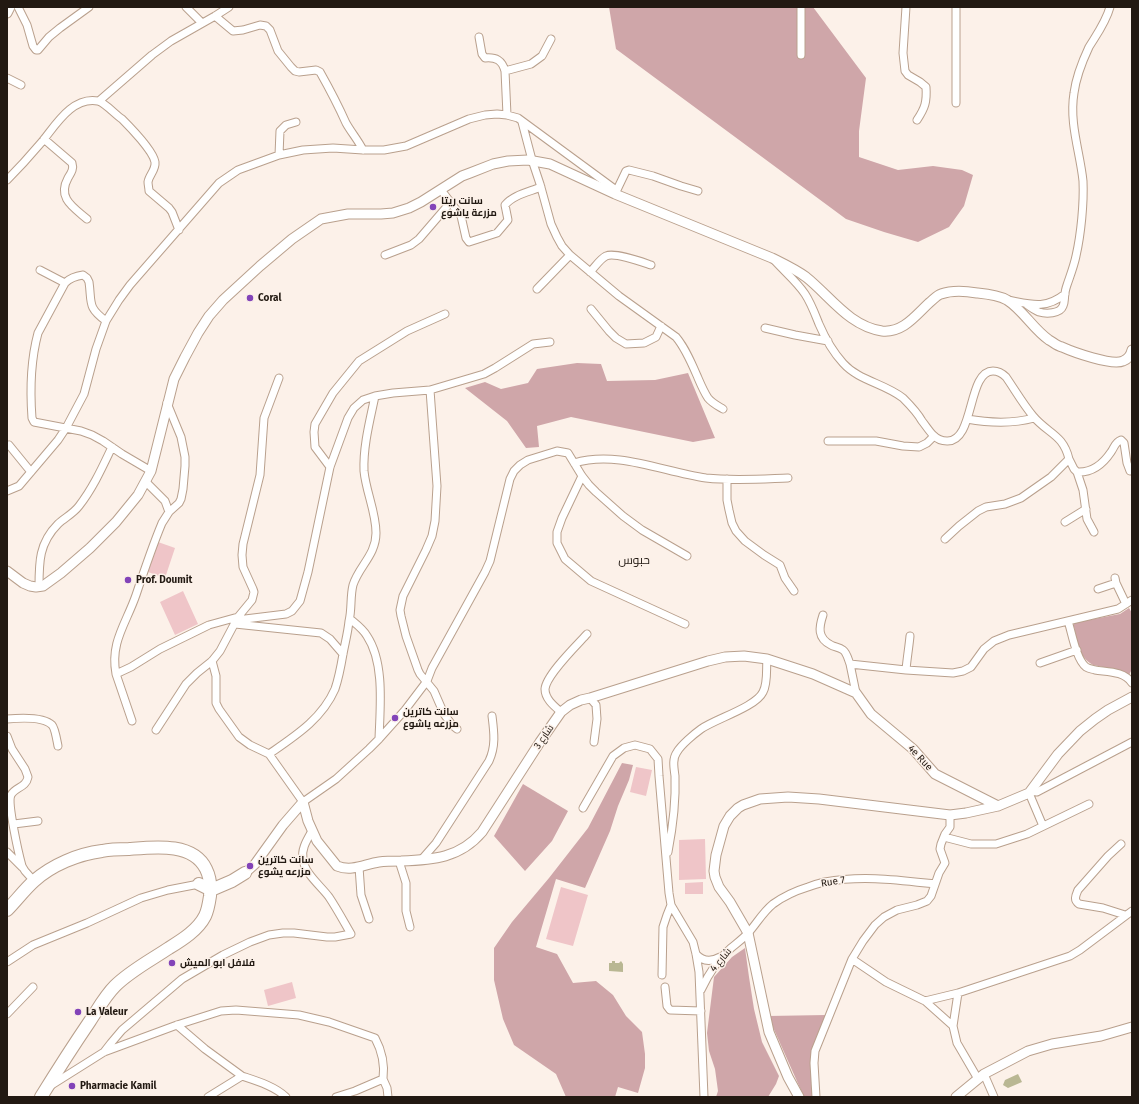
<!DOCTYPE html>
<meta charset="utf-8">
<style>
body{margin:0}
#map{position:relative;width:1139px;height:1104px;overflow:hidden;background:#fcf1e9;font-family:"Fira Sans",sans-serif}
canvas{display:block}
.frame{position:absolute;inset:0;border:8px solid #221912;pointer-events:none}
</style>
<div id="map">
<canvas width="1139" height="1104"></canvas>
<div class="frame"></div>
</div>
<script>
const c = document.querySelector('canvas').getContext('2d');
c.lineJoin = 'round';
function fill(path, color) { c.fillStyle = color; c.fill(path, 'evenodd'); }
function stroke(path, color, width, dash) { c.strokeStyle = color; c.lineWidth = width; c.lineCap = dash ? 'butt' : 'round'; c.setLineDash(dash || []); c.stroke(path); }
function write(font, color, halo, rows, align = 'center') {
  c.font = font + ' "Fira Sans",Cairo,sans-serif'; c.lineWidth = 3; c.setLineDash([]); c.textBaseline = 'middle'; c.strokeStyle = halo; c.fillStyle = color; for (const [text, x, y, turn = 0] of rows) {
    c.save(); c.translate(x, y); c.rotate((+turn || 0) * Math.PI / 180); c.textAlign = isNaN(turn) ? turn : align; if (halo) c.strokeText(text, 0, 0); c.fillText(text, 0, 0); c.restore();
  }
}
fill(new Path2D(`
 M158,542L175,548L165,578L148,572Z
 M183,591L198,624L175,635L160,602Z
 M636,767L652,770L646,796L630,792Z
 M705,839L706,879L679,880V840Z
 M703,882V894H685V883Z
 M561,887L588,895L573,946L546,939Z
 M292,982L296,998L268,1006L264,990Z`), '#efc5c8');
fill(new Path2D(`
 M609,7H813L866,78L859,131V157L898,170L933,166L962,170L973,175L964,206L949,227L918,242L884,232L846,219L616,49Z
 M577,363L601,364L607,381L655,380L688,373L715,438L693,442L571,417L537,426L539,447L526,448L507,421L465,388L485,382L501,389L528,383L537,369Z
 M1129,608L1132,613V669L1129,675L1122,671L1093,665C1078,657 1077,638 1073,623L1120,614Z
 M622,763L633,765L629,780L618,806L610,831L585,888L556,879L536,947L557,954L573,983L596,981L613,995L626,1016L642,1032L645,1054V1068L638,1093L618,1087L615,1097H566L556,1074L514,1045L503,1019L494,980V948L512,922L549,878L588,828Z
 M523,784L568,811L552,841L525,871L494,836Z
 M745,948L749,977L754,1009L762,1042L779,1076L776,1084L768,1097H716L718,1091L715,1069L709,1051L707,1033L714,977L732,957Z
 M826,1015L811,1051L813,1097H804L768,1016Z`), '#cfa6a9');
fill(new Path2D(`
 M612,961H615V963H619L621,961L623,964V972L609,971V963H612Z
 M1018,1074L1022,1082L1008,1088L1003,1085L1005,1080Z`), '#b9b793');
const street = new Path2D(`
 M18,7L27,25L33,46L36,50H38L49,37L60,28L89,7
 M186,7L202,23
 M906,7L903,53L905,71L908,75L920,82L926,87C927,102 925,108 917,120
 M215,16L233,31L243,30L260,25L266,26L270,30L278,51L291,67L295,71L299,72L316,70L320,72C329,88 338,105 346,123C351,132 358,140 363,150
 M479,37L482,54L485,58C496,57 502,60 505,71
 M801,55V7
 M7,78L21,85
 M99,101L152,55L171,41L215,16L229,7
 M956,103V7
 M507,115L505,71L531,64L542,56L551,39
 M522,122L532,160L540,184L551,224L557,237L562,246L570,255L619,296L676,337C686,349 692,364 698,378C701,385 704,392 708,398C712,403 718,406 723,409
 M44,139L72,163C74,169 71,173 68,178C57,198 73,207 87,219
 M279,155L280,131L286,125L296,122
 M7,180C18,169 29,157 40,144C54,128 71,96 98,101C104,102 116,115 122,119C130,127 153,151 155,162C156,170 149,175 148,182C148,185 149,188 149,191L169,208L172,212L179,230
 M441,190L461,216L466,238L469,242L497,233L508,220L505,205C513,195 529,192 541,187
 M615,194L626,171L629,170L653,176L681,186L698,191
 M385,255L411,245L419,239L450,203
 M775,261C785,272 797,282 805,294C811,303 815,314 819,324C825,338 833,352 843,363C859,381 884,383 903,398C910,405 917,412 922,421C926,426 929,431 933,435C937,439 942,441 947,441C975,442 967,371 993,371C999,371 1002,373 1006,377C1015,390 1023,404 1033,416C1048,434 1063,434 1069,459L1051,477L1021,498L1005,504L986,507L978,511L959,526L945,539
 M40,270L65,283
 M590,272C595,267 600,259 606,256C615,252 642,262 651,265
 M537,289L570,255
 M1008,300C1030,304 1045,310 1065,294
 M1026,304C1030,307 1034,310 1039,312C1046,314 1060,314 1063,306C1065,302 1064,298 1065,294C1065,291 1066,288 1067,285C1070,276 1074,266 1076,256C1081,234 1084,203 1083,181C1080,152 1069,123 1074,93C1076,77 1082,62 1089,47C1097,34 1106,22 1110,7
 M591,309L609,331L616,338L626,344L644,343L656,337L661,326
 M106,321C87,307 92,303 89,282L87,278L83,275C75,276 70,278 65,283L38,333C31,359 30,391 32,418L34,422L81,431L92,435L103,441L122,454L151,471
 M765,328L795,335L828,341
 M430,390L484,374L495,368L533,344L550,342
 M167,403L181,437L185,457V466L183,489L181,499L179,503L169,512L162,523C152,547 144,571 136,595C126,624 110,642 116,674L131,667L160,649L209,625L238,617
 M967,419C990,423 1012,424 1034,418
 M828,441H876L903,446L919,447L927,443L934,436
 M9,445L31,472
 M1069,459L1074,469L1077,472C1093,473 1103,464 1111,452C1114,448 1115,442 1121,440L1124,443L1127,463L1130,471
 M574,463C618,450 663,472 706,478C733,481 761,479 788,478
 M330,467L315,447L314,432L315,424L333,393L359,361L407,331L445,314
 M1077,472L1083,490L1087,519L1094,532
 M582,476L562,518L557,532V543L565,559L591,581L685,624
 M727,479V500L729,510L732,523L736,531L745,541L764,555L780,565L785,578L794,591
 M146,482L165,501L169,512
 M7,491L19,486L58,440L66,428L84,394L96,349L106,321L119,300L130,285L219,183L238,170L279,155L303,150L333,148L363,150H384L406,146L469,119L485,115L497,114L507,115L518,118L616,190
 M1065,522L1086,509
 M1115,578L1116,583L1126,604
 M39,587C39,562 39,543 58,524C64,518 73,514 79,506C93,488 102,468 112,447
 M1098,589L1116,583
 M823,615C819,627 817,638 831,645C834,647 839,647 843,650C847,653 848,659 850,664
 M350,619C356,624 363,629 367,636C385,663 380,708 379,739
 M237,620L286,614L292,611L300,601L308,572L330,467L348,418L354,408L363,400L375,396L393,393L430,390L437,486L435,521L432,536L426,550L403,596L400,610L401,616L406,636L418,670L420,674L434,691L444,714L452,725L457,729
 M1068,621C1072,633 1076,659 1086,667C1089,669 1092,669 1095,670C1108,672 1124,671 1132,683
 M235,624L321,633L330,639L343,654
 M212,661L216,676V703L219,709L239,737L250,745L269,754L303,802L336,779L369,749L379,739L405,710L427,681L432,668L485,572L490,561L510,479L514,471L520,465L528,460L557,451L568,453L582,476L589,485L596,492L623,516L642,530L687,556
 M1040,663L1077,650
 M906,670C907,658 909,647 910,636
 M116,674L132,721
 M856,693L850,664L906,670L953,673L963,671L971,667L984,649L994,641L1009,635L1118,609L1132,600
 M590,698L596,705L597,719L594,742
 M561,712C554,706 545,699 545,689C546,675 577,645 587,634
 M7,719C18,718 43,716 52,725C55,728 57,741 58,746
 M156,730L186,684L197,673L212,661L220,651L238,617L252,600L254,592L253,589L243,567L242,555L243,544L260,475L264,418L279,378
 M7,736L12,749L25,769L28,777C26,788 15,787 11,795C7,803 19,855 22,866L25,871L34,881
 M269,754C295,736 322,719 335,689C339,677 341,666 343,654C345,643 348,632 349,621C352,609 350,597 353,585C359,566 376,555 376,533C376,512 366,492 364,471C363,446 370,420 375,396
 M1031,791L1037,792L1132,742
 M1029,793L1043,826
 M583,808L613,756L624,748L635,745L650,749L658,759L659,776L666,858L669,893L671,905L693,942L696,954L699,972L704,1097
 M14,824L38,821
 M944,837L971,844H996L1027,834L1089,804
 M1121,844L1108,856L1078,890C1076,895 1073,900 1079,904L1103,908L1125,915
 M7,852L22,867
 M668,852C673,826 676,802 675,776C674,768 672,759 677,752C681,745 694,734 701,729C715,719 756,707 763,692C768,683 766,669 767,659
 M422,859L436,843L489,761C496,746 494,732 492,716
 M399,861L406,883V911L410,927
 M359,867L361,895L369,919
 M696,954C703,962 711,962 720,957
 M852,959L886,982L925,1001L953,1026L957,1043L978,1079
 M7,962L33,945L87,923L141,898L168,890L199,884
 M662,975L663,927L667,915L671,905
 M665,987L667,1006L670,1010L701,1011
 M701,990C708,975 718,959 731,948C737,943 744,938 749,932C757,923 763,912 773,904C784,896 795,891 808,887C814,885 819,883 825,882C862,875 898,880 935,884
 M925,1001L958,993L1070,956L1080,950L1132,911
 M7,1014L33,987
 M177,1025L205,1049L242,1076
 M953,1026L958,993
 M104,1052L111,1043L122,1030L182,979L223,955L250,942L269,935L283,933H294L327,937H335L351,934C344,922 337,909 329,897C321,886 304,873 303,859C301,849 307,840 312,831
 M984,1074L994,1097
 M383,1079L387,1088L388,1097
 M50,1086L104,1052L177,1025L221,1011L236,1010L299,1015L329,1022L375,1038C382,1051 385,1064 383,1079L355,1091L336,1097
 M208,1097L242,1076C257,1081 274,1086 286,1097
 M816,1097L814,1063L815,1051L852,959L863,941L875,925L884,917L897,910L917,905L927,901L931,896L939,873L945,863L940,849L941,844L945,834L950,827V815`);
const secondary = new Path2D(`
 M7,13L10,7
 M7,571L23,583L30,586L36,587L43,586L61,573L90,548L116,522L138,495L151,471L174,379L185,357L198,333L209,316L223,300L260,266L292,239L321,219L348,214H381L393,213L409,208L421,202L462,176L470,173L493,164L508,161L528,160L550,164L615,194L772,258C784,264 795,269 806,277C830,296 849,326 882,331C903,333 915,316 929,303C933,300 937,295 941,294C952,290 966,291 977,293C987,294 998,295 1007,300C1023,310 1033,329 1049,340C1053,342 1057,346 1062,347C1073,352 1112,366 1123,361C1128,359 1131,355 1132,350
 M303,802L308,821L317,841L337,866C352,872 365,864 379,862C386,861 394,861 401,861C433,860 460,858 482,832L540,742L561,712L570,705L581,700L590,698L708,661L725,657L744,656L767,659L813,674L856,693L871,714L913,749L935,774L998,806
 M245,873L255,864L283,825L303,802
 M799,1097L788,1077L769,1032L748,933L730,902L719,887L715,877L714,871L716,855L724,826L730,816L738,808L743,805L760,799L788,797L819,799L950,815L966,813L998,806L1029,793L1058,754L1080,731L1095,719L1108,710L1132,697
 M956,1097L984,1074L1028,1051L1052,1044L1101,1036L1132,1027`);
const highway = new Path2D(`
 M199,884L211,890L232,881L245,873
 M7,910C16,901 24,890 34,881C52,865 78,854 102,851C111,849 120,849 129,849C154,847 193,842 206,869C210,877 211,887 210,896C209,903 208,910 205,916C198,930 182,940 169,948C151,960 130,971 115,986C105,996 98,1009 90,1021C73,1046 57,1071 41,1097`);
stroke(street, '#b9a08d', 9);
stroke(secondary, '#b9a08d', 11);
stroke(highway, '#b9a08d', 14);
stroke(street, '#fff', 7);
stroke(secondary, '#fff', 9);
stroke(highway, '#fff', 12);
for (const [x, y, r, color] of [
 [433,207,4,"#8243b8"],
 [250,298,4,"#8243b8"],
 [128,580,4,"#8243b8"],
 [395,718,4,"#8243b8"],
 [250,866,4,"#8243b8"],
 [172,963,4,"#8243b8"],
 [78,1012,4,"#8243b8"],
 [72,1086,4,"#8243b8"]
]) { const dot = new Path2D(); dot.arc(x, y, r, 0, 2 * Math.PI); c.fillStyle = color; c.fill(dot); stroke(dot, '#fcf1e9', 1.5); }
write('bold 10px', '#221912', '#fcf1e9', [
 ["سانت ريتا",441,201],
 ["مزرعة ياشوع",441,213],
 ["Coral",258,298],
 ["Prof. Doumit",136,580],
 ["سانت كاترين",403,712],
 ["مزرعه ياشوع",403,724],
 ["سانت كاترين",258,860],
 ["مزرعه يشوع",258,872],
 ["فلافل ابو الميش",180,963],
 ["La Valeur",86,1012],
 ["Pharmacie Kamil",80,1086]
], 'left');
write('10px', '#221912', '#fcf1e9', [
 ["شارع 3",544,737,-56],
 ["4e Rue",920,758,47],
 ["Rue 7",833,882,-9],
 ["شارع 4",721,960,-50]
]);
write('12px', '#221912', '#fcf1e9', [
 ["حبوس",634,561]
]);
</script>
